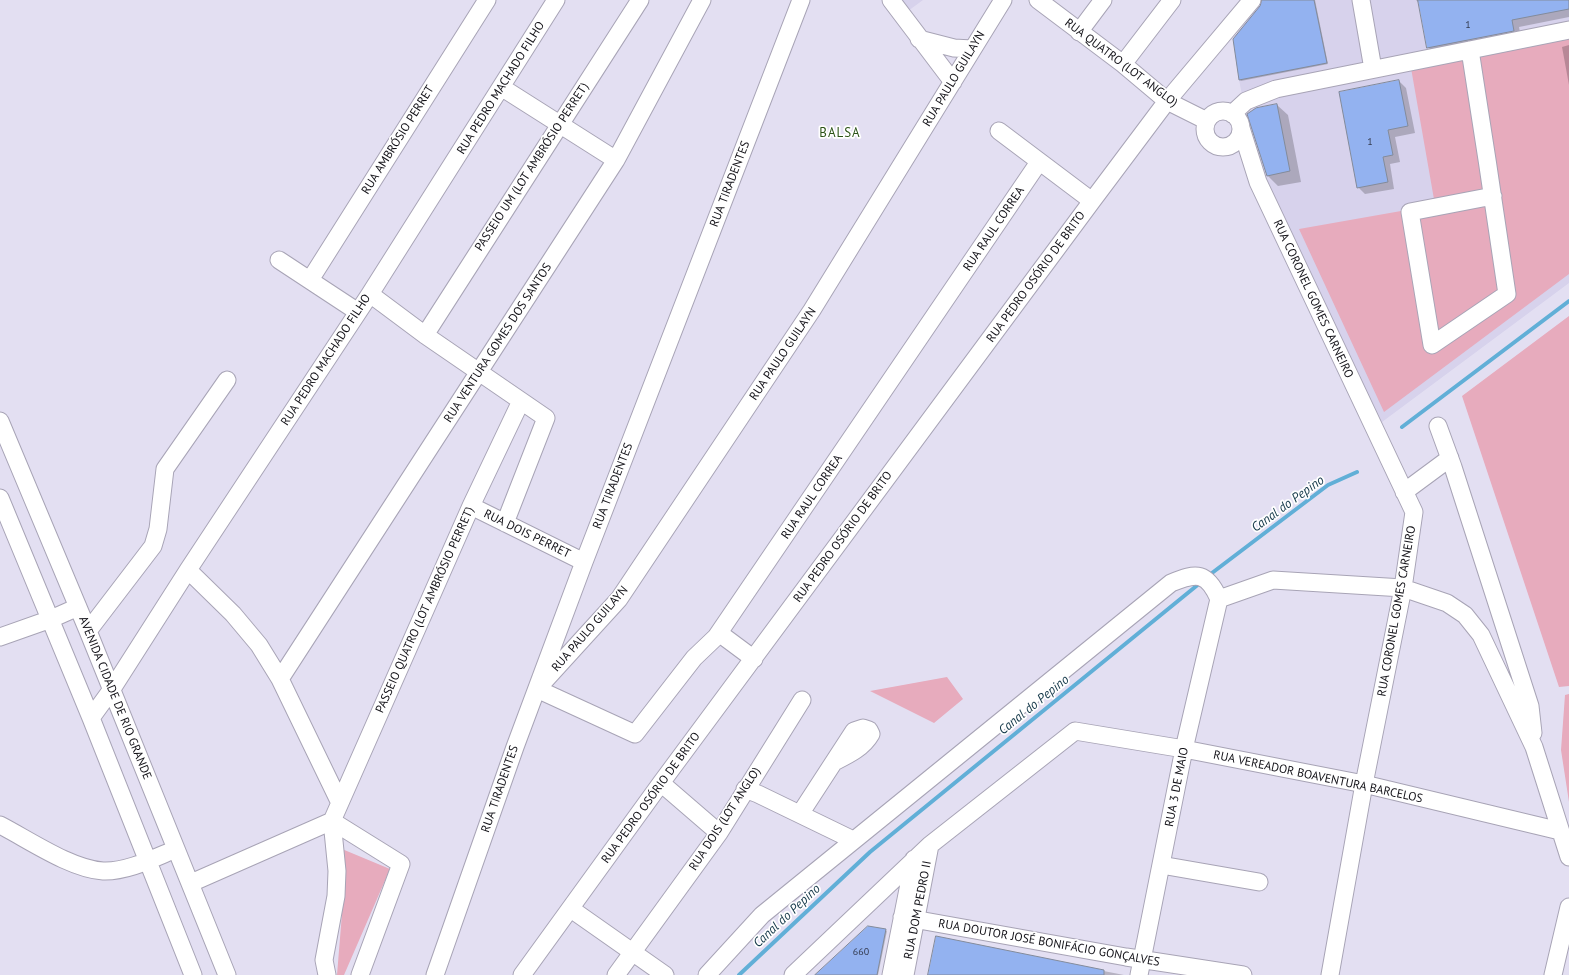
<!DOCTYPE html>
<meta charset="utf-8">
<style>
body{margin:0}
canvas{display:block;background:#e3dff2}
</style>
<canvas width="1569" height="975"></canvas>
<script>
const c = document.querySelector('canvas').getContext('2d');
c.lineJoin = 'round';
function fill(path, color) { c.fillStyle = color; c.fill(path, 'evenodd'); }
function stroke(path, color, width, dash) { c.strokeStyle = color; c.lineWidth = width; c.lineCap = dash ? 'butt' : 'round'; c.setLineDash(dash || []); c.stroke(path); }
function write(font, color, halo, rows, align = 'center') {
  c.font = font + ' "PT Sans",sans-serif'; c.lineWidth = 3.5; c.setLineDash([]); c.textBaseline = 'middle'; c.strokeStyle = halo; c.fillStyle = color; for (const [text, x, y, turn = 0] of rows) {
    c.save(); c.translate(x, y); c.rotate((+turn || 0) * Math.PI / 180); c.textAlign = isNaN(turn) ? turn : align; if (halo) c.strokeText(text, 0, 0); c.fillText(text, 0, 0); c.restore();
  }
}
fill(new Path2D(`
 M899,0H923L908,11Z
 M1262,0H1569V283L1382,422L1259,177L1239,80L1233,39Z`), '#d7d2ec');
fill(new Path2D(`
 M1569,36V274L1384,412L1299,229L1435,205L1411,68Z
 M1569,316V686L1559,687L1462,396Z
 M947,677L963,699L934,723L870,691Z
 M1569,694V802L1561,750L1565,695Z
 M342,849L390,869L344,975H337L344,889Z`), '#e7abbd');
fill(new Path2D(`
 M1264,0H1315L1328,64L1241,81L1240,80Z
 M1416,0H1569V17L1519,27L1521,38L1435,54L1428,47L1420,4Z
 M1569,45V85L1562,47Z
 M1399,81L1406,88L1415,133L1395,137L1400,162L1390,164L1394,189L1365,194L1358,187Z
 M1277,105L1288,115L1301,182L1278,186L1267,175Z
 M885,930L887,931L878,975H817Z
 M936,938L1124,975H929Z`), '#0003');
stroke(new Path2D(`
 M1402,427L1569,301
 M1208,576L1328,485L1357,472
 M739,975L870,852L1200,583`), '#61afd7', 4);
const building = new Path2D(`
 M1262,0H1314L1327,63L1239,80L1233,39L1260,6Z
 M1418,0H1569V9L1512,20L1514,31L1427,48Z
 M1399,80L1408,126L1388,130L1393,155L1383,157L1388,182L1357,188L1339,92Z
 M1277,104L1290,171L1267,176L1247,114L1256,108Z
 M868,926L886,929L877,975H815Z
 M936,936L1104,970V975H928Z`);
fill(building, '#93b2f0');
stroke(building, '#838b9b', 1);
const minor = new Path2D(`
 M891,0L953,82
 M1003,0L812,310L619,599L537,689L635,734L694,658L716,637L1039,162
 M1038,0L1123,64L1167,101L1207,121
 M1361,0L1373,69
 M1079,32L1103,0
 M919,39L954,48L972,49
 M1470,50C1483,131 1495,213 1507,294L1432,345L1410,212L1493,196
 M1123,64L1172,0
 M501,87L616,160
 M1205 129a18 18 0 1 1 36 0a18 18 0 1 1-36 0Z
 M1232,114L1246,101L1276,89L1569,30
 M1241,128L1258,182L1414,512L1403,588L1364,784L1330,975
 M999,131L1092,201
 M279,260L358,312
 M310,280L487,0
 M370,294L425,335L546,418L505,523
 M425,335L640,0
 M0,421L88,631L227,975
 M1438,426L1453,467L1530,706L1533,733
 M1404,492L1450,458
 M0,498L91,718L193,975
 M471,506L584,562
 M188,570L233,614L259,645L280,679L340,803
 M1219,599L1273,580L1403,588L1447,603L1465,615L1481,635L1534,747L1569,857
 M88,631L153,546L158,529L165,469L227,380
 M719,633L754,659
 M0,637L51,619L78,607
 M280,679L616,160L702,0
 M91,718L112,689L188,570L370,294L556,0
 M661,783L719,833
 M745,789L758,794L853,840
 M800,814L854,731L863,728L869,730L871,734C863,748 848,755 834,762
 M332,821L401,864L360,975
 M0,825C29,840 71,869 103,871C127,872 154,858 176,849
 M1161,865L1259,882
 M191,883L332,821
 M571,909L665,975
 M902,917L1126,957L1243,975
 M327,975L324,960L336,896L337,871L332,821L471,506L521,401
 M435,975L515,747L584,562L801,0
 M522,975L661,783L1092,201L1167,101L1252,0
 M616,975L719,833L802,700
 M707,975L762,915L1171,583C1197,572 1207,572 1219,599
 M793,975L930,845L1075,731L1184,749L1364,784L1560,831
 M891,975L914,859
 M905,975L930,845
 M1139,975L1184,749L1219,599
 M1553,975L1569,907`);
stroke(minor, '#a8a4b6', 19);
stroke(minor, '#fff', 17);
write('10px', '#333a4e', null, [
 ["1",1468,25],
 ["1",1370,142],
 ["660",861,952]
]);
write('12px', '#131218', '#fff', [
 ["RUA QUATRO (LOT ANGLO)",1121,63,37],
 ["RUA PAULO GUILAYN",954,79,-59],
 ["RUA PEDRO MACHADO FILHO",501,88,-58],
 ["RUA AMBRÓSIO PERRET",398,140,-58],
 ["PASSEIO UM (LOT AMBRÓSIO PERRET)",532,167,-57],
 ["RUA TIRADENTES",730,184,-69],
 ["RUA RAUL CORREA",994,229,-56],
 ["RUA PEDRO OSÓRIO DE BRITO",1036,277,-54],
 ["RUA CORONEL GOMES CARNEIRO",1313,299,65],
 ["RUA VENTURA GOMES DOS SANTOS",498,343,-57],
 ["RUA PAULO GUILAYN",783,354,-56],
 ["RUA PEDRO MACHADO FILHO",326,360,-57],
 ["RUA TIRADENTES",613,486,-69],
 ["RUA RAUL CORREA",812,497,-56],
 ["RUA DOIS PERRET",527,534,26],
 ["RUA PEDRO OSÓRIO DE BRITO",843,537,-54],
 ["PASSEIO QUATRO (LOT AMBRÓSIO PERRET)",425,610,-66],
 ["RUA CORONEL GOMES CARNEIRO",1397,611,-80],
 ["RUA PAULO GUILAYN",590,629,-49],
 ["AVENIDA CIDADE DE RIO GRANDE",115,698,68],
 ["RUA VEREADOR BOAVENTURA BARCELOS",1318,777,12],
 ["RUA 3 DE MAIO",1177,787,-79],
 ["RUA TIRADENTES",500,789,-71],
 ["RUA PEDRO OSÓRIO DE BRITO",651,798,-54],
 ["RUA DOIS (LOT ANGLO)",725,819,-57],
 ["RUA DOM PEDRO II",918,910,-79],
 ["RUA DOUTOR JOSÉ BONIFÁCIO GONÇALVES",1049,943,10]
]);
c.letterSpacing = '1px';
write('13px', '#2a5216', '#fff', [
 ["BALSA",840,133]
]);
c.letterSpacing = '0px';
write('italic 13px', '#143849', '#fff', [
 ["Canal do Pepino",1288,504,-36],
 ["Canal do Pepino",1034,705,-39],
 ["Canal do Pepino",787,916,-43]
]);
</script>
